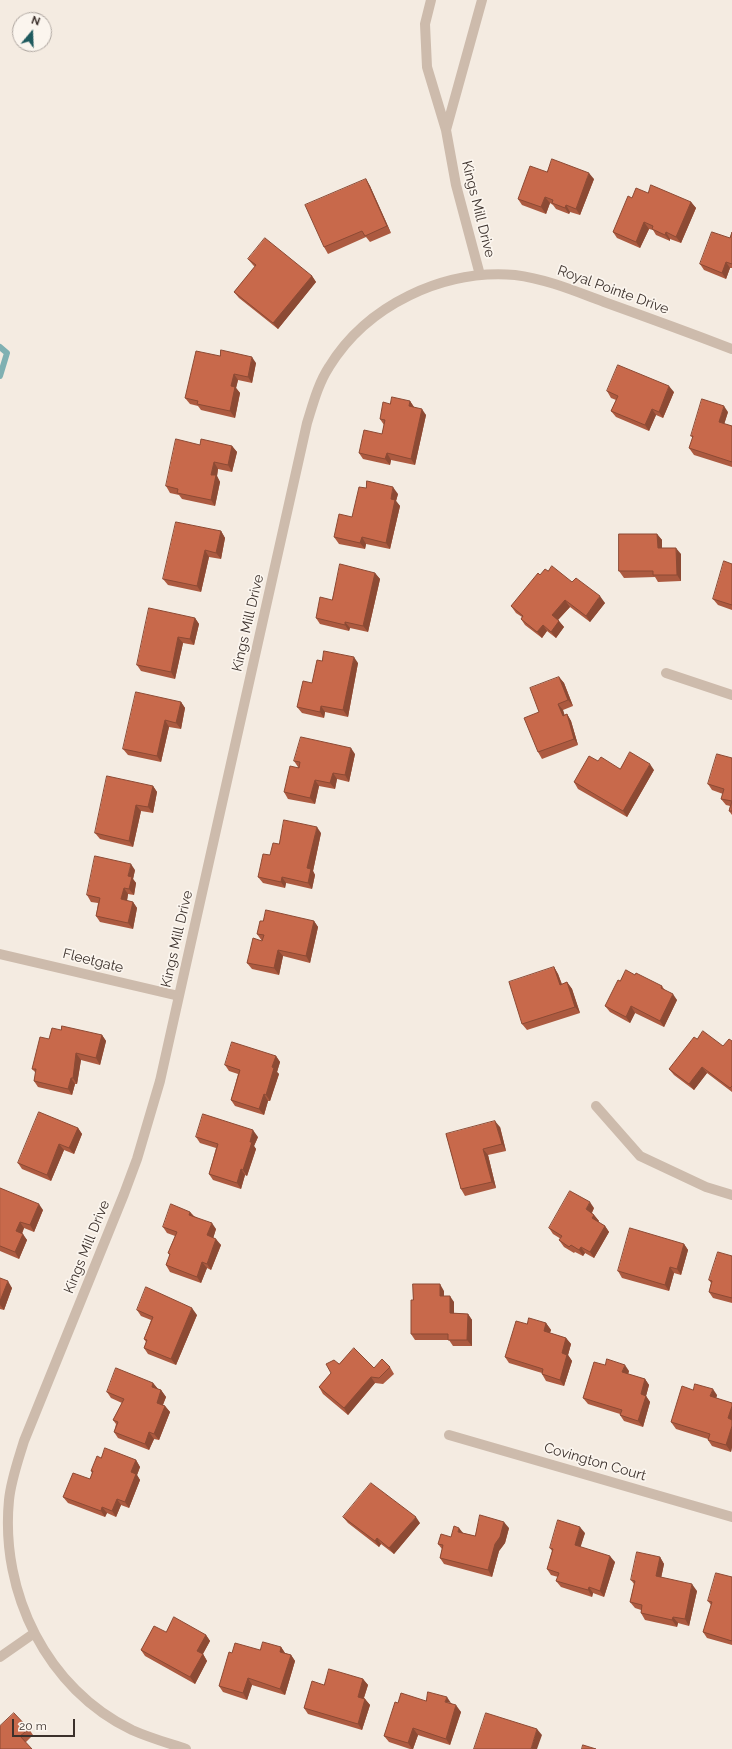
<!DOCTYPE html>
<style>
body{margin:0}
#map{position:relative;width:732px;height:1749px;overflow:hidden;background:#f4ebe1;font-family:Raleway,sans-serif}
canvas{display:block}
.north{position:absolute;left:12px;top:12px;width:40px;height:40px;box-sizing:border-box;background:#fbf5ee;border:1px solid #aea6a0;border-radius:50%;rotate:19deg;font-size:11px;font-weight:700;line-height:16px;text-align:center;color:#3b302b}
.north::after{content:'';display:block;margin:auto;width:14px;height:18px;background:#1f5a5e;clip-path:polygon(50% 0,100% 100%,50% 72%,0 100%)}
.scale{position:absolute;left:12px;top:1719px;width:63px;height:18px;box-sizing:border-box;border:2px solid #3b302b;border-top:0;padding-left:5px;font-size:12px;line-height:14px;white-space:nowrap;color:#3b302b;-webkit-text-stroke:3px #fbf5ee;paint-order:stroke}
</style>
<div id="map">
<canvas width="732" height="1749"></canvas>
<div class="north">N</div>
<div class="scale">20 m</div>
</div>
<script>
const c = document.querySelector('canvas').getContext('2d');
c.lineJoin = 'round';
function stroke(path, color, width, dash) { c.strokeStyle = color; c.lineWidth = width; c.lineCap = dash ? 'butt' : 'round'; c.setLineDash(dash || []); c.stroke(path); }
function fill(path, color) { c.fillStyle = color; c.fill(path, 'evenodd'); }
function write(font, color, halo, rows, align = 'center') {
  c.font = font + ' Raleway,sans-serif'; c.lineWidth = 3.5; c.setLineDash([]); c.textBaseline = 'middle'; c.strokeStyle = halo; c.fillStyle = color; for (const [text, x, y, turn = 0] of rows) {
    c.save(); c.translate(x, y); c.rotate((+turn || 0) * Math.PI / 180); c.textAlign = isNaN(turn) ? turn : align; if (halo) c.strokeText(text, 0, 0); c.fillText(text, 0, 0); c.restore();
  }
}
stroke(new Path2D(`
 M0,347L7,353L0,376`), '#7fb0b2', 6);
stroke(new Path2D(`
 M431,0L425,24L427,67L446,130L456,185L480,275
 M446,130L482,0
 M666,673L732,695
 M0,954L179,996
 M596,1106L640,1156L706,1187L732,1195
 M449,1435L732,1517
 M0,1657L33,1634
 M186,1749C168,1743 150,1738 132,1730C47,1689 0,1593 9,1500C11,1480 18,1461 24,1441L124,1194L137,1159L160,1081L307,423C313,404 318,384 329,367C367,305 443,269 515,275C547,279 577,292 607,303C649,318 690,333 732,349`), '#cdbbac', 10);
fill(new Path2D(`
 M547,172L594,179L580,215L570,212L569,214L556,209L553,205L550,203L546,214L522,205L518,199Z
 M366,179L370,186L391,233L370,242L366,237L328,254L324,247Z
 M648,193L691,202L696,208L681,243L670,239V241L656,235L653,230L649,229L640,248L617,238L613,232L632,198Z
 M732,232V268H730L726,279L704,270L700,264L730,238Z
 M248,259L312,276L316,282L278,329L239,298L234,292L255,267L253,265Z
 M220,356L256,363L252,383L238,380L236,388L240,393L235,418L201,410L198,406L190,404L185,398Z
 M607,391L674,392L663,418L656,415L649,431L616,417L611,411L616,400L611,398Z
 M410,401L414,407L426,415L415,465L391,460L390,465L363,459L359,453L382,434L384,425L380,419L390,404Z
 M728,412L724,424L732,426V467L694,455L689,448L693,438L691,436Z
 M200,445L232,446L237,452L232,472L218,469L217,476L220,482L215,506L182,499L179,495L170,493L166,486Z
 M366,488L398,494L396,501L400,506L390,549L366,544L365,549L339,544L334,537L352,517Z
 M221,531L225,538L221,559L209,557L201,592L168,585L163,579Z
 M657,534L662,540V548L681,554V581L658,582L655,577L624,578L619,571Z
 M732,564V610L718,605L713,599Z
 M548,571L572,582L605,603L590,622L570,607L558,620L564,627L556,638L547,631L542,638L525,625L521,619L522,617L516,613L511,606L540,575Z
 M375,573L380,579L368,632L350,628L349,631L320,624L316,618L332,600Z
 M195,618L199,624L194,645L183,643L175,679L141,671L137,665Z
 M322,661L358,663L348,717L325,712L324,718L302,713L297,707L312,683Z
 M559,677L564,683L573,706L563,710L564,715L567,714L571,721L578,745L542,759L538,752L539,712Z
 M181,702L185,708L181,729L169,727L161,762L128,755L123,749Z
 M355,754L349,782L337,779L335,789L319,786L315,804L288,799L284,792L298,767L294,761Z
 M732,758V815L729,811L730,806L726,805L721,799L723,794L712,790L708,784Z
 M598,761L620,769L654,770L627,817L578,789L574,782Z
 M153,786L157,792L153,813L141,811L133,847L100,839L95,833Z
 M321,833L313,871L315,875L312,889L286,883L285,888L263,883L258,877L270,855L279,844Z
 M135,870L133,879L136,883L134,895L128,894L127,901L133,902L137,908L133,929L100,922L96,916L98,903L91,902L87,895Z
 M263,921H314L318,927L310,963L283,956L279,975L252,969L247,963L262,941L257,934Z
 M554,967L558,974L562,984L567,982L572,989L580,1013L527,1030L522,1024Z
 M635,975L662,986L664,989L677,1000L664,1027L635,1013L630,1023L610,1012L605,1006L620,981Z
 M61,1030L102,1035L106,1041L100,1065L81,1060L77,1084H75L72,1095L38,1087L34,1081L36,1073L32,1069L49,1039Z
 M697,1039L723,1046L732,1041V1092L707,1073L694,1090L674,1075L669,1069Z
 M276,1056L280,1062L277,1072L279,1074L270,1101H268L264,1115L235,1106L231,1100L238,1074L229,1071L225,1065Z
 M500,1127L506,1151L488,1155L496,1188L465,1196L461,1189L446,1134Z
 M78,1128L82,1134L74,1154L64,1150L51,1181L22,1169L18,1163Z
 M196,1137H258L254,1146L256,1149L247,1176L245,1175L241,1189L213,1180L209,1174L216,1148L200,1143Z
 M0,1188L43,1210L34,1232L24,1228L22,1234L27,1240L19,1259L0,1251Z
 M594,1208L592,1213L594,1215L599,1221L598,1222L605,1226L609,1232L594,1258L585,1253L583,1256L575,1252L574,1253L564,1247L559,1240L561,1239L553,1234L549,1228Z
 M190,1212L194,1216L216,1229L213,1238L221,1245L211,1270L207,1268L201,1283L170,1272L166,1265L170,1255L168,1253L175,1236L167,1233L163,1227Z
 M684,1244L688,1250L681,1275L674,1273L669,1291L622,1278L618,1271Z
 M732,1256V1303L713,1298L709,1292L711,1283L709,1280Z
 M0,1278L12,1288L4,1310L0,1309Z
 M444,1291V1296L454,1302V1313L468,1314L472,1320V1346H453L449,1340H415L411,1334Z
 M137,1310L197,1315L176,1365L148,1354L144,1348L146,1342L144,1339L151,1320L141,1316Z
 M546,1323L551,1330L550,1333L566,1338L571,1344L568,1355L572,1361L564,1386L546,1381L542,1374V1373L509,1363L505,1357L527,1324Z
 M339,1364L374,1368L390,1367L394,1374L383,1384L375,1383L348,1415L323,1394L319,1387Z
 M605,1365L629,1371L628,1374L645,1379L649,1385L646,1396L650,1402L643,1427L624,1421L620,1415V1414L588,1404L583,1398Z
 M153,1383L158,1389L161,1390L166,1397L163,1405L165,1406L170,1412L159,1440L154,1439L149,1450L118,1438L114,1432L116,1424L113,1420L122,1403L111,1398L107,1392Z
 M693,1390L717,1395L716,1398L732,1403V1447L731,1452L712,1446L708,1440V1439L676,1429L671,1422Z
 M101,1458L136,1460L140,1467L137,1475L140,1480L129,1508L121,1505L116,1517L107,1513L105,1517L68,1503L63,1497L90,1479L92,1473L91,1471Z
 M343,1517L420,1523L394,1554L381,1544L379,1547L348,1523Z
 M509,1528L505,1543L499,1551L492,1577L444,1564L440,1558L442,1549L438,1544L451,1537L463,1533L475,1536Z
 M585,1533L580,1547L615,1562L604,1597L593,1593L592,1597L561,1587L556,1581L558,1577L551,1575L547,1569L552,1551L550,1548Z
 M660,1557L664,1564L661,1578L697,1591L689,1626L678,1623L677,1627L645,1620L641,1613V1610L635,1608L630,1602L634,1584L631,1580Z
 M732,1577V1645L707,1638L703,1632L711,1605L708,1601Z
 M166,1632L206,1635L210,1641L203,1654L207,1661L195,1684L145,1656L141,1650Z
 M281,1647L285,1653L291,1655L295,1661L285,1695L252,1685L247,1700L223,1692L219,1686L232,1653L260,1650Z
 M363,1679L368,1685L364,1698L365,1699L370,1705L362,1730L308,1714L304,1708L324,1685Z
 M426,1701L451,1703L461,1712L450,1745L418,1735L413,1749H410L389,1742L384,1736L398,1703Z
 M29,1729L33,1735L26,1742L0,1749Z`), '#ac5a40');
fill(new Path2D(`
 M589,173L594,179L580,215L576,209Z
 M366,179L370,186L391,233L387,226Z
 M545,197L550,203L546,214L541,207Z
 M691,202L696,208L681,243L676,237Z
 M566,205L570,212L569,214L565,208Z
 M644,222L649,229L640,248L636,242Z
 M666,232L670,239V241L665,235Z
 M726,262L730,268L726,279L722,273Z
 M312,276L316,282L278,329L273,323Z
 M252,357L256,363L252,383L248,377Z
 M234,374L238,380L236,388L240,393L235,418L230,411L231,386Z
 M669,386L674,392L663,418L659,412Z
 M410,401L414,407L409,406Z
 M724,406L728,412L723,428L719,422Z
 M422,409L426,415L415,465L411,459Z
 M652,409L656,415L649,431L645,425Z
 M232,446L237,452L232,472L228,465Z
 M387,453L391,460L390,465L385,459Z
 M214,462L218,469L217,476L220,482L215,506L211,500V475Z
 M393,487L398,494L396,501L400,506L390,549L386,543L391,499Z
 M221,531L225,538L221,559L216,553Z
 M657,534L662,540V554L658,548Z
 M362,537L366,544L365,549L360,543Z
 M676,548L681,554V581L677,575Z
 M205,550L209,557L201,592L197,586Z
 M375,573L380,579L368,632L363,626Z
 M600,596L605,603L590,622L586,616Z
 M565,600L570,607L556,622L552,615Z
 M195,618L199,624L194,645L190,639Z
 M559,621L564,627L556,638L551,632Z
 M345,622L350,628L349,631L345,625Z
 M543,625L547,631L542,638L537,632Z
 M178,637L183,643L175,679L171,672Z
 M354,657L358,663L348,717L343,710Z
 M559,677L564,683L573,706L568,700Z
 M181,702L185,708L181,729L176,723Z
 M558,704L563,710L567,722L563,716Z
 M321,706L325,712L324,718L320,712Z
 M567,714L571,721L578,745L574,739Z
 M165,720L169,727L161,762L157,756Z
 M351,748L355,754L349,782L345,775Z
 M650,764L654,770L627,817L623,811Z
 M333,773L337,779L335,789L330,783Z
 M315,780L319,786L315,804L310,798Z
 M153,786L157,792L153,813L148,807Z
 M136,805L141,811L133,847L129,841Z
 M317,827L321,833L313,871L315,875L312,889L308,883L307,868Z
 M131,864L135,870L133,879L136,883L134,895L129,889L128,876Z
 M282,877L286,883L285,888L281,882Z
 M124,888L128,894L126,906L121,899Z
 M133,902L137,908L133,929L128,923Z
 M314,921L318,927L310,963L306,956Z
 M278,950L283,956L279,975L274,968Z
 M554,967L558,974L564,991L560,985Z
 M567,982L572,989L580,1013L575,1007Z
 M673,994L677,1000L664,1027L660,1021Z
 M631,1006L635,1013L630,1023L626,1017Z
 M102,1035L106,1041L100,1065L96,1058Z
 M76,1053L81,1060L77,1084L73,1078Z
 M276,1056L280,1062L277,1072L279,1074L270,1101L266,1095L272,1067Z
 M702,1067L707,1073L694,1090L689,1084Z
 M71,1078L75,1084L72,1095L68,1089Z
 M264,1094L268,1101L264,1115L259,1109Z
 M495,1121L500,1127L506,1151L502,1144Z
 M78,1128L82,1134L74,1154L69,1148Z
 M253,1130L258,1137L254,1146L256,1149L247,1176L243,1170Z
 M59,1144L64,1150L51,1181L47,1175Z
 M483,1149L488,1155L496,1188L492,1182Z
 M241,1169L245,1175L241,1189L237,1183Z
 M590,1202L594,1208L590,1216L586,1209Z
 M39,1204L43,1210L34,1232L30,1225Z
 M190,1212L195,1218L189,1215Z
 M594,1215L599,1221L597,1225L592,1218Z
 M20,1222L24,1228L20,1238L16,1231Z
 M212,1223L216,1229L212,1242L207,1235Z
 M605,1226L609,1232L594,1258L590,1252Z
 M23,1234L27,1240L19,1259L15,1252Z
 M216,1239L221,1245L211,1270L207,1264Z
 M684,1244L688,1250L681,1275L677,1269Z
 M581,1247L585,1253L583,1256L579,1250Z
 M202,1262L207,1268L201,1283L197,1277Z
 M670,1267L674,1273L669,1291L665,1285Z
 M8,1281L12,1288L4,1310L0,1305V1301Z
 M440,1284L444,1291V1302L440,1296Z
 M450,1296L454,1302V1320L450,1313Z
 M192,1308L197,1315L176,1365L171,1359Z
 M468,1314L472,1320V1346L467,1340Z
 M546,1323L551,1330L548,1337L544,1331Z
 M566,1338L571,1344L568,1355L572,1361L564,1386L560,1380L562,1353Z
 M625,1365L629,1371L627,1378L622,1372Z
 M371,1377L375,1383L348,1415L344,1408Z
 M645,1379L649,1385L646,1396L650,1402L643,1427L638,1421L641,1394Z
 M153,1383L158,1389L152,1387Z
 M713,1389L717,1395L715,1403L710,1396Z
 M161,1390L166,1397L161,1409L157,1403Z
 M165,1406L170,1412L159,1440L154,1434Z
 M732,1406V1424L728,1418Z
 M732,1426V1447L731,1452L726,1445Z
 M149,1432L154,1439L149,1450L145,1444Z
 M136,1460L140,1467L137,1475L140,1480L129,1508L125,1502L131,1472Z
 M117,1499L121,1505L116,1517L112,1511Z
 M102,1507L107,1513L105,1517L101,1511Z
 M416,1517L420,1523L394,1554L389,1548Z
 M504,1522L509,1528L505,1543L499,1551L492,1577L488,1570L495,1544Z
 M580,1527L585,1533L579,1552L575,1545Z
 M459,1528L464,1534L458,1532Z
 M377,1538L381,1544L379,1547L375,1541Z
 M610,1556L615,1562L604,1597L600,1591Z
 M660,1557L664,1564L660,1583L656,1576Z
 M692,1584L697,1591L689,1626L685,1619Z
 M589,1587L593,1593L592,1597L588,1590Z
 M673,1617L678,1623L677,1627L672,1620Z
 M206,1635L210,1641L201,1657L197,1651Z
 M281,1647L285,1653L280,1652Z
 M203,1654L207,1661L195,1684L190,1677Z
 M291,1655L295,1661L285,1695L280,1689Z
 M248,1678L252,1685L247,1700L243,1693Z
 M363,1679L368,1685L362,1703L358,1697Z
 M447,1697L451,1703L445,1702Z
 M365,1699L370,1705L362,1730L358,1724Z
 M456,1705L461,1712L450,1745L446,1739Z
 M413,1728L418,1735L413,1749H412L408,1743Z
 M537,1729L542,1735L537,1749H531Z`), '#8c4a34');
const building = new Path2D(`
 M552,159L589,173L576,209L566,205L565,208L552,203L553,200L545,197L541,207L518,199L530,166L547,172Z
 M366,179L387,226L365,236L362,231L324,247L305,205Z
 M651,185L691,202L676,237L666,232L665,235L652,229L653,226L644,222L636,242L613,232L628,196L632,198L636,188L648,193Z
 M712,232L730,238L732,232V264L726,262L722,273L700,264Z
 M265,238L312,276L273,323L234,292L256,265L248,259Z
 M221,350L252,357L248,377L234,374L231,386L235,387L230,411L197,404L198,401L185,398L196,351L220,356Z
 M618,365L669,386L659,412L652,409L645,425L611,411L618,396L607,391Z
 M392,397L410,401L409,406L422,409L411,459L387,453L385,459L359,453L364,430L382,434L385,420L380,419L383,402L390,404Z
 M702,399L724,406L719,422L732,426V462L689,448L693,436H691Z
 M176,439L200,445L201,439L232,446L228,465L214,462L211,475H216L211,500L177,493L178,489L166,486Z
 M367,481L393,487L391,499L395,500L386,543L362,537L360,543L334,537L339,514L352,517L359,487L366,488Z
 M176,522L221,531L216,553L205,550L197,586L163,579Z
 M619,534H657L658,548H676L677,575H653V571H619Z
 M724,561L732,564V605L713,599Z
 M340,564L375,573L363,626L345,622V625L316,618L320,597L332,600Z
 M552,566L572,582L576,578L600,596L586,616L565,600L552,615L559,621L551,632L543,625L537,632L521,619L523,616L511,606L538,573L540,575L545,569L548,571Z
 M149,608L195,618L190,639L178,637L171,672L137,665Z
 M324,651L354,657L343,710L321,706L320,712L297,707L303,681L312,683L317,660L322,661Z
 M559,677L568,700L558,704L563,716L567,714L574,739L538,752L524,718L539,712L530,688Z
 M136,692L181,702L176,723L165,720L157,756L123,749Z
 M301,737L351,748L345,775L333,773L330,783L315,780L310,798L284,792L290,766L299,768L300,762L294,761Z
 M630,752L650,764L623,811L574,782L589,756L598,761L601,757L620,769Z
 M717,754L732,758V811H729L732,801L721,799L724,789L708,784Z
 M107,776L153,786L148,807L136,805L129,841L95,833Z
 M284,820L317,827L307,868L311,869L308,883L282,877L281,882L258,877L263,854L270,855L273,843L279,844Z
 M95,856L131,864L128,876L132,877L129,889L124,888L121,899L133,902L128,923L96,916L100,898L87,895Z
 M266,910L314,921L306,956L278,950L274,968L247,963L253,938L262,941L264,935L257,934L260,921H263Z
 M554,967L560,985L567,982L575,1007L522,1024L509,982Z
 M626,970L635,975L636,973L662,986L661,988L673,994L660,1021L631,1006L626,1017L605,1006L618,980L620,981Z
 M62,1026L102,1035L96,1058L76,1053L73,1078H71L68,1089L34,1081L36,1069H32L40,1037L49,1039L52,1028L61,1030Z
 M703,1031L723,1046L729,1039L732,1041V1086L730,1088L702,1067L689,1084L669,1069L694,1037L697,1039Z
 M232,1042L276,1056L272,1067L274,1068L266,1095L264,1094L259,1109L231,1100L240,1070L225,1065Z
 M39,1112L78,1128L69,1148L59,1144L47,1175L18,1163Z
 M203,1114L253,1130L250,1142H252L243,1170L241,1169L237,1183L209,1174L218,1144L196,1137Z
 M495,1121L502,1144L483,1149L492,1182L461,1189L446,1134Z
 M0,1188L39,1204L30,1225L20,1222L16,1231L23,1234L15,1252L0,1246Z
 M570,1191L590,1202L586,1209L594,1215L592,1218L605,1226L590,1252L581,1247L579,1250L571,1245L569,1247L559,1240L562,1236L549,1228Z
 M171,1204L190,1212L189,1215L212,1223L207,1235L216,1239L207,1264L202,1262L197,1277L166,1265L170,1254L168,1253L177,1232L163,1227Z
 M630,1228L684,1244L677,1269L670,1267L665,1285L618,1271Z
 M718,1252L732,1256V1298L709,1292L712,1281L709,1280Z
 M0,1278L8,1281L0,1301Z
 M413,1284H440V1296H450V1313L468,1314L467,1340H448V1334H411V1300H413Z
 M146,1287L192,1308L171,1359L144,1348L147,1340L144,1339L153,1317L137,1310Z
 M529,1318L546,1323L544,1331L566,1338L562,1353L567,1355L560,1380L542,1374L543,1369L505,1357L516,1321L527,1324Z
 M354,1348L374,1368L382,1359L390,1367L379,1378L371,1377L344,1408L319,1387L331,1373L326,1364L334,1360L339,1364Z
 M607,1359L625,1365L622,1372L645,1379L641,1394L646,1396L638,1421L620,1415L622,1410L583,1398L594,1362L605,1365Z
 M116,1368L153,1383L152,1387L161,1390L157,1403L165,1406L154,1434L149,1432L145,1444L114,1432L118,1422L113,1420L124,1399L107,1392Z
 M695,1384L713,1389L710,1396L732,1403V1406L728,1418L732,1420V1426L726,1445L708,1440L710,1434L671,1422L682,1386L693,1390Z
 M105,1448L136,1460L131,1472L136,1474L125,1502L117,1499L112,1511L102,1507L101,1511L63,1497L73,1473L90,1479L93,1471H91L97,1456L101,1458Z
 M371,1483L416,1517L389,1548L377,1538L375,1541L343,1517Z
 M480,1515L504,1522L500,1537L495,1544L488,1570L440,1558L443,1545L438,1544L441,1534L451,1537L454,1526L459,1528L458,1532L475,1536Z
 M558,1520L580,1527L575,1545L610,1556L600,1591L589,1587L588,1590L556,1581L559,1573L547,1569L553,1549L550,1548Z
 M637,1552L660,1557L656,1576L692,1584L685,1619L673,1617L672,1620L641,1613L642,1605L630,1602L635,1581L631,1580Z
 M716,1573L732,1577V1641L703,1632L712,1602L708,1601Z
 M174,1617L206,1635L197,1651L203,1654L190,1677L141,1650L154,1626L166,1632Z
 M263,1642L281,1647L280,1652L291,1655L280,1689L248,1678L243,1693L219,1686L229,1652L232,1653L235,1643L260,1650Z
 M329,1669L363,1679L358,1697L365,1699L358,1724L304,1708L312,1681L324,1685Z
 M428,1692L447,1697L445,1702L456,1705L446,1739L413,1728L408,1743L384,1736L395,1702L398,1703L401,1693L426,1701Z
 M14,1713L29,1729L20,1736L32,1749H0V1726Z
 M486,1713L537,1729L531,1749H474Z
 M583,1745L596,1749H582Z`);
fill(building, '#c8694b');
stroke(building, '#8c4a34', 1);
write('14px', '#3b302b', '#fbf5ee', [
 ["Kings Mill Drive",478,209,76],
 ["Royal Pointe Drive",613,290,20],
 ["Kings Mill Drive",248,623,-77],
 ["Kings Mill Drive",177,939,-77],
 ["Fleetgate",93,961,14],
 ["Kings Mill Drive",87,1247,-68],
 ["Covington Court",595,1462,16]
]);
</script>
